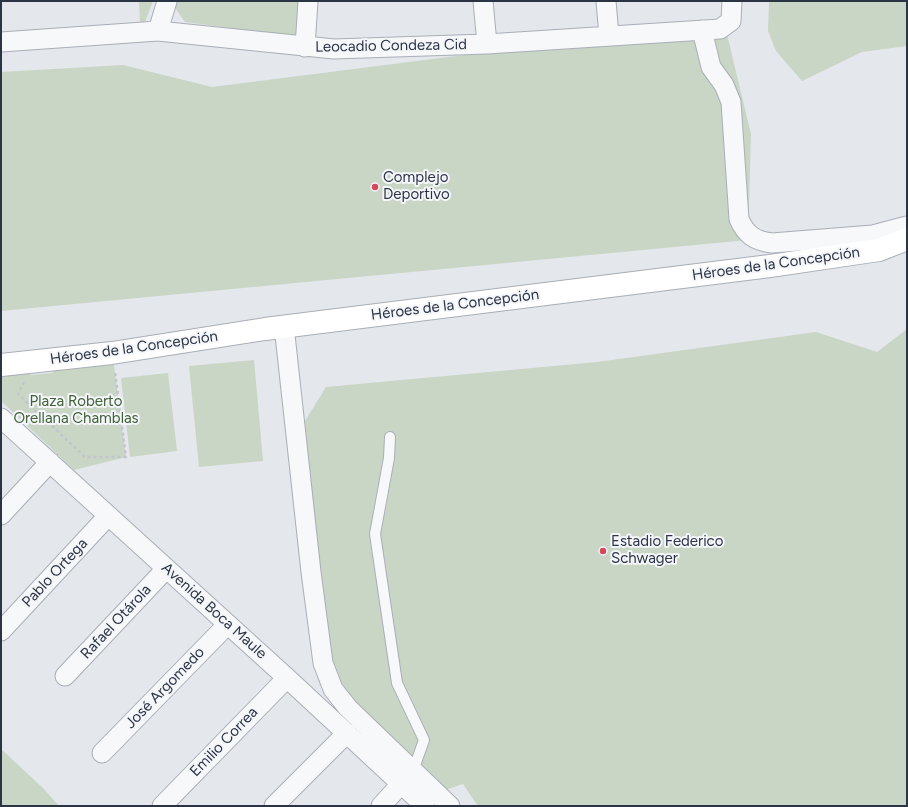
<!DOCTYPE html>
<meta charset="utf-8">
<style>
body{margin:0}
#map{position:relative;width:908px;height:807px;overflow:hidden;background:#e4e7ec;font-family:Figtree,sans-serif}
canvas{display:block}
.frame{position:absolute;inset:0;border:2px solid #2b3445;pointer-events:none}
</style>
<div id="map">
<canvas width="908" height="807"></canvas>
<div class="frame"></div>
</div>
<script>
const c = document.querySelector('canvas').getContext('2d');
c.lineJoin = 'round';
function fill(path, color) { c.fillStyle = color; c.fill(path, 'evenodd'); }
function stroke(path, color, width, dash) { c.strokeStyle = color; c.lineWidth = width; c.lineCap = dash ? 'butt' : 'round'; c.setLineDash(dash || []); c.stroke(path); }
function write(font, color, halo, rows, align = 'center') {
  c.font = font + ' Figtree,sans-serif'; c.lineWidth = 4; c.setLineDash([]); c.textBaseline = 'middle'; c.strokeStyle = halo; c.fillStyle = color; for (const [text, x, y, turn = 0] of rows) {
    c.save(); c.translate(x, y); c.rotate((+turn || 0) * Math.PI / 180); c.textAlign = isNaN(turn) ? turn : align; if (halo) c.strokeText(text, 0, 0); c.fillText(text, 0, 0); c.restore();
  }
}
fill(new Path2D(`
 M139,1H153L145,22H140Z
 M174,1H299L297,37L185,22L173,5Z
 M769,1H907V46L862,52L802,81L776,51L768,31Z
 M724,22L751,134L748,240L1,311V72L123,65L212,87Z
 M907,329V806H478L463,784L427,796L327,681L305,421L326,387L597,362L816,332L877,352Z
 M113,358L126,457L74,470L1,401V372L25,368L31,375L52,373L60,363Z
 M254,360L263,461L199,467L189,366Z
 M168,373L177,451L130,457L121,378Z
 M1,749L43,788L59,806H1Z`), '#c9d6c5');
const lane = new Path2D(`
 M390,437L389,458L375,534L397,683L424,740L413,771`);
const street = new Path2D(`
 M483,1L487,44
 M606,1L609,36
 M702,30L711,67L724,85L731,102L739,219C746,235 755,241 772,243L873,235L907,226
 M158,31L167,1
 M1,42L158,31L334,49L487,44L720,29L731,21L732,1
 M305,47L308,1
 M284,326L311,572L323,663L333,689L348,708L450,806
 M1,418L287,678L425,806
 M1,515L50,462
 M1,631L108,516
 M65,676L166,569
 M102,753L228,624
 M162,806L287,678
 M274,806L347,733
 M381,806L401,784`);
const secondary = new Path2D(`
 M1,365L112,353L265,329L770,266L879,250L907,239`);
stroke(lane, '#a9aeb7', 12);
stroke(street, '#a9aeb7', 21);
stroke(secondary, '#a9aeb7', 24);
stroke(new Path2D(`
 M24,382L18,394L85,457H126L115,372`), '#c2c5cb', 2.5, [3, 3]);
stroke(lane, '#f7f8fa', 10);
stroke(street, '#f7f8fa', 19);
stroke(secondary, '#fff', 22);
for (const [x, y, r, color] of [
 [375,187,4,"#d1495b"],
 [603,551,4,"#d1495b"]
]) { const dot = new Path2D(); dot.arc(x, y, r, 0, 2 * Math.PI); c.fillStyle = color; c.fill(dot); stroke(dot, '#f4f6f9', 1.5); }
write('15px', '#2b3445', '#f4f6f9', [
 ["Leocadio Condeza Cid",391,46,-1],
 ["Héroes de la Concepción",776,264,-8],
 ["Héroes de la Concepción",455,305,-7],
 ["Héroes de la Concepción",134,348,-8],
 ["Pablo Ortega",55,573,-47],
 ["Avenida Boca Maule",214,611,42],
 ["Rafael Otárola",116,622,-47],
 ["José Argomedo",165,688,-46],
 ["Emilio Correa",224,742,-46]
]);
write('15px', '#2b3445', '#f4f6f9', [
 ["Complejo",383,178],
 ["Deportivo",383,195],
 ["Estadio Federico",611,542],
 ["Schwager",611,559]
], 'left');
write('15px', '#3f6138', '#f4f6f9', [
 ["Plaza Roberto",76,402],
 ["Orellana Chamblas",76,419]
]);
</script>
